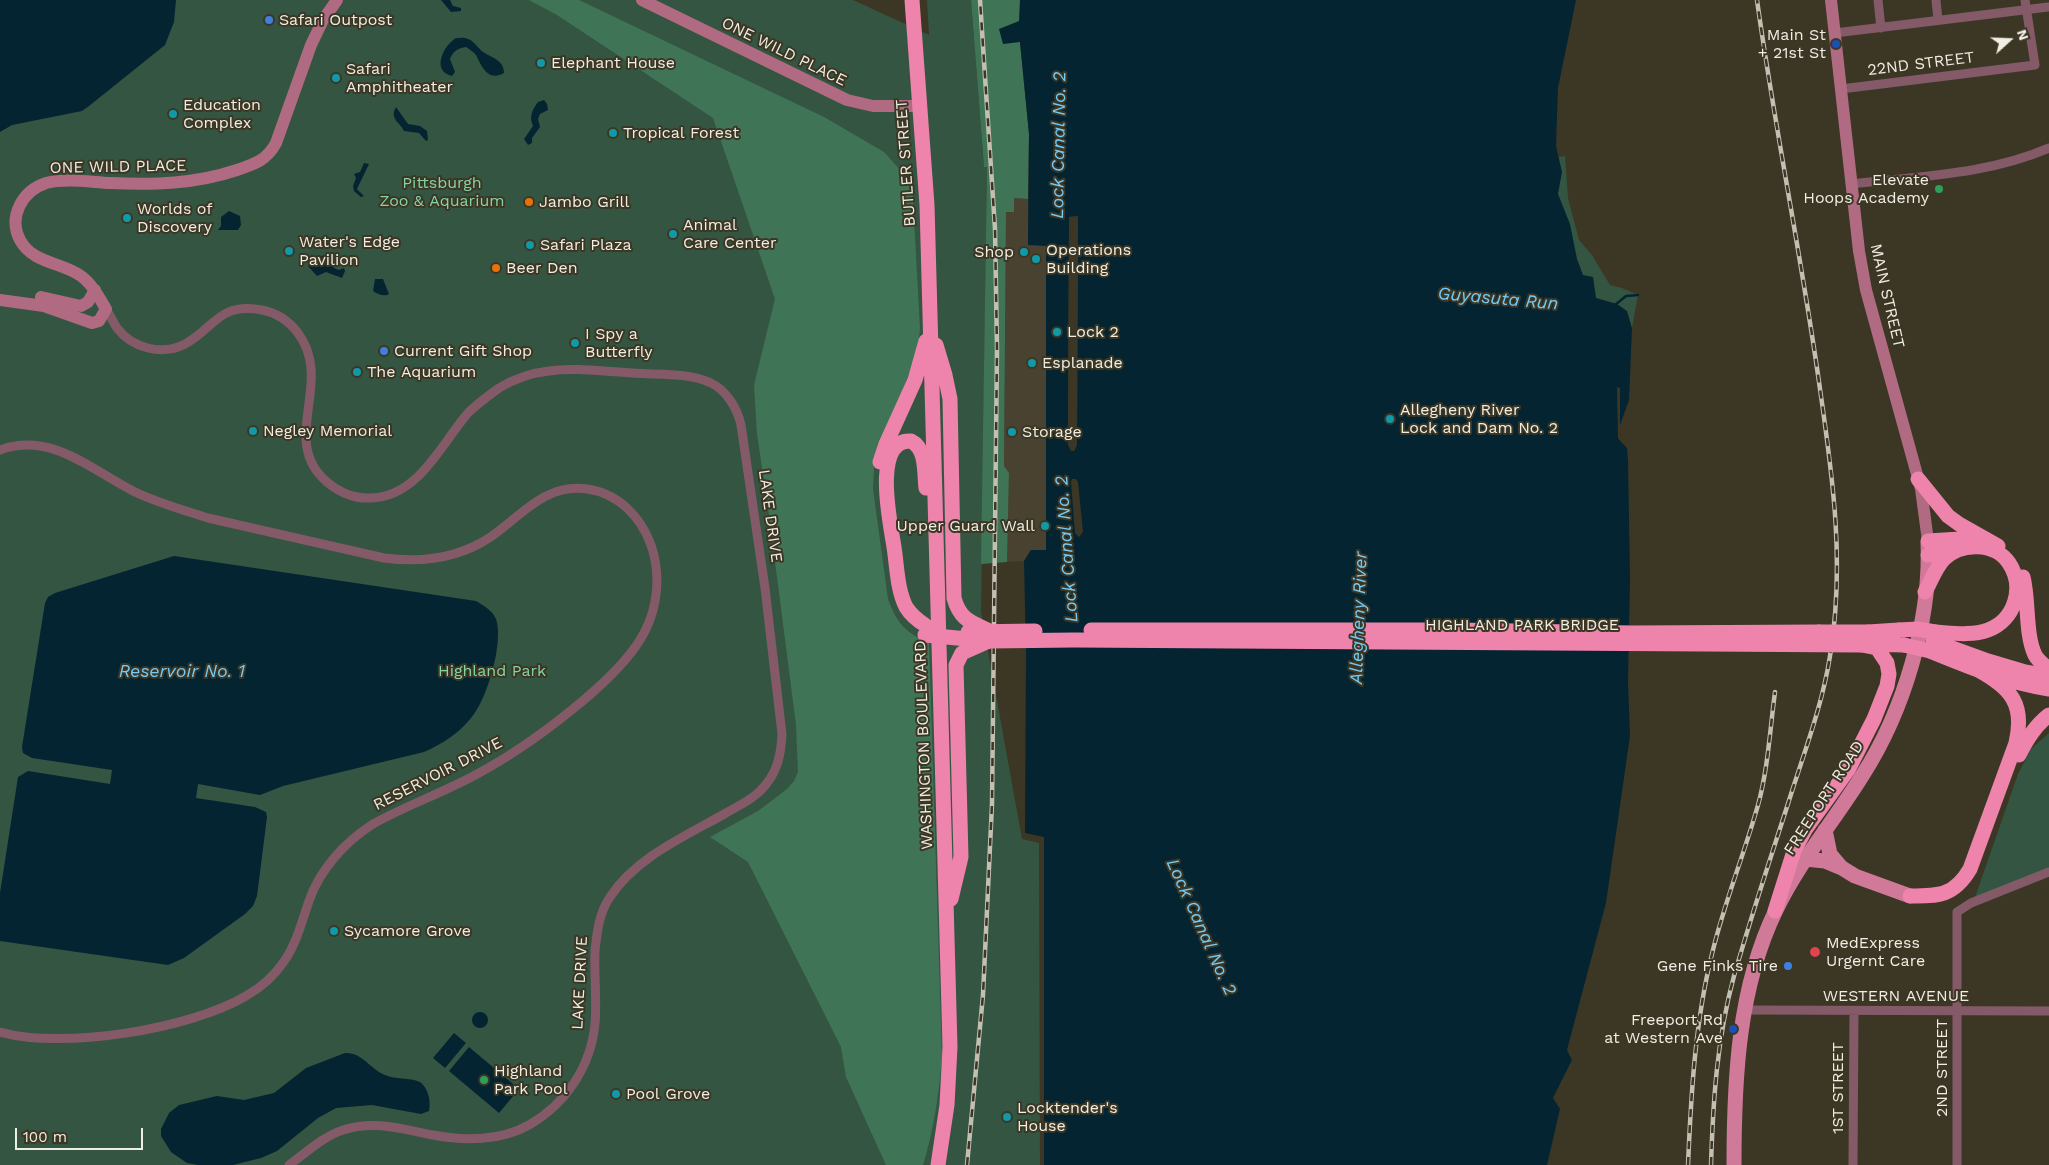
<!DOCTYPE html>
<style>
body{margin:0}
#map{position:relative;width:2049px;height:1165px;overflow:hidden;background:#3c3725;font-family:"Work Sans",sans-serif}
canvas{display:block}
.north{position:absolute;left:1984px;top:15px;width:50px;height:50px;-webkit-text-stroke:4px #3c3725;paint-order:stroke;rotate:70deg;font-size:14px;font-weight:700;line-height:20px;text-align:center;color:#f0ede2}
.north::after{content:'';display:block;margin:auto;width:18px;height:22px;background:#f0ede2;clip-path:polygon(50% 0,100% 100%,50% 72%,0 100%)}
.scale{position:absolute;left:15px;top:1128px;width:128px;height:22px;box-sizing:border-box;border:2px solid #f0ede2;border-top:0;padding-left:6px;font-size:15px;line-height:18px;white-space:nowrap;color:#f0ede2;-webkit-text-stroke:4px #3c3725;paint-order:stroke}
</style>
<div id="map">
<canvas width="2049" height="1165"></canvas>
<div class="north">N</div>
<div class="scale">100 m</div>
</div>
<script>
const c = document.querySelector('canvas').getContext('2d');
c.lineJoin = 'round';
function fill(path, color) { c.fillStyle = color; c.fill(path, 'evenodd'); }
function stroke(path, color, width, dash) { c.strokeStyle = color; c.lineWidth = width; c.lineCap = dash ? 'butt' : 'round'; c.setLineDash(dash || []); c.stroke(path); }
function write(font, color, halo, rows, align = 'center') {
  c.font = font + ' "Work Sans",sans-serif'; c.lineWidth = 4; c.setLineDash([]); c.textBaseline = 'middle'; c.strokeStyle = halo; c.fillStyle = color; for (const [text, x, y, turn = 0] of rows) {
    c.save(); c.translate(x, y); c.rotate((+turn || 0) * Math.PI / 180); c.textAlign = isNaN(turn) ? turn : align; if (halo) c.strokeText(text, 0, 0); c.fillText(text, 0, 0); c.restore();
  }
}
fill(new Path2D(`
 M1047,97L1046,472L1047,571L1031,550L1024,561L1007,562L1009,473L1004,466L1006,212L1014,198L1028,199V245H1040Z`), '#494231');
fill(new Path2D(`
 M0,0H853L929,35L927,0H971L984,167H987L981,612L1022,839L1039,843L1040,1165H0Z
 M1565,156L1568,198L1579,240L1592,255L1610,285L1622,288L1638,295L1632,328L1575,300L1548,189L1553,158Z
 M2049,733V872L1973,903L2018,774L2031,749Z`), '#335541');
fill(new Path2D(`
 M529,0H579L824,117L884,152L912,183L920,328L918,351L877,456L874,469L873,489L888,599C896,622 906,634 929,642L942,1057C939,1094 934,1129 923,1165H886L846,1077L841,1047L748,862L710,837L758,811L787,789L794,781L798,772L796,725L769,515L757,434L754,385L775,299L713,118L557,15Z
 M971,0H1020V42L1029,134L1028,199L1014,198V212H1006L1004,466L1009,473L1007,562L981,564L987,167H984Z`), '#3f7556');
fill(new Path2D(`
 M0,0H176L174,22L165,45L89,106L82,111L12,125L0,132Z
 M441,0H450L453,6L461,8V11L451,12Z
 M1020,0H1576L1558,88L1556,146L1562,172L1558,194L1570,224L1577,259L1583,275L1593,277L1596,298L1617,304L1627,311L1632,328L1629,400L1620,425L1618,438L1627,448L1628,460L1630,579L1628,682L1630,736L1606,903L1567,1050L1572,1060L1553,1098L1560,1109L1547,1165H1044V837L1025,833L1026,652L1024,561L1031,550H1046V246L1028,245L1029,134L1020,42L1003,44L999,29L1019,21ZM1078,216L1077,445L1074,451L1068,445L1069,217Z
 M456,38C460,38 464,37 468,39C474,41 478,48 483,52C492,58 504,60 504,73C488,82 482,67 476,55C474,52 469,49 466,47C458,48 453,51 450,59L455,72L452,76C431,71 443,46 456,38Z
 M544,100L547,104L548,110L540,114L538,119L540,127L532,138V143L528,145L524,139L533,126C529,117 532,110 538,102Z
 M396,107L408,124L420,126L427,131L428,140L426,141L419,133L404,131C400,122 389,119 396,107Z
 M364,163L369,164L357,189L364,196L361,197L354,191L353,186L356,178L354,174L360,172Z
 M229,211L240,216L241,225L238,230H218L221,226V217Z
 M324,255H327L334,268L339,270L344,268L345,271L342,278L326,272L317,276L308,266L313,260Z
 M375,279H383L389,294C385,297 377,294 373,291Z
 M174,556L476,601C484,606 492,610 496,619C504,642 487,700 471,718C458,734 442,744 424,752L283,786L260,795L198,784L196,798L255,807L266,812L267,817L257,896L253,906L245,914L184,958L168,965L0,941V893L18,777L28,771L110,784L112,770L32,758L23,753L22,747L45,603L48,597L55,593Z
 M472 1020a8 8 0 1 1 16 0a8 8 0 1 1-16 0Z
 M454,1033L466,1043L445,1068L433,1058Z
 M469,1047L519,1089L499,1113L449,1071Z
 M345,1053C362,1052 370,1069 385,1075C396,1080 409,1077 420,1082C428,1088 431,1100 429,1111L421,1114L372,1105L336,1108L318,1118L277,1151L261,1158L233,1165H198L187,1163L171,1152L161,1136V1129L169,1113L179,1105L217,1096L244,1100L274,1093L306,1068Z`), '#042432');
fill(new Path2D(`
 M1078,216L1077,445L1074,451H1071L1068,445L1069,217ZM1071,219H1075V444L1073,448L1070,444Z
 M1617,387L1620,388V424L1623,425L1620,430L1621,437L1630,448H1627L1618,438Z
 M1072,479H1076L1078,482L1083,532L1079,537L1075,533L1071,482Z`), '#3c3725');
stroke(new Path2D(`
 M1615,305L1626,296L1638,295`), '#042432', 2.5);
stroke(new Path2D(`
 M1878,0L1881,28
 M1936,0L1938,20
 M1835,33L2048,7
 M1841,89L2035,65L2025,0
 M1852,184C1918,176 1987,175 2049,148
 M106,309C110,315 113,322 117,328C132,348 162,356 185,344C215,328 218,302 262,310C277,313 289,321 298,333C335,383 278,440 327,482C340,493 356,499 372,498C419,496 441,444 468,413C477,404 488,396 499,388C514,379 531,373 549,371C576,367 605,372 633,373C658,375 688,372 711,383C727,391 737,408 741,425L765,588L782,734C781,756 777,774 761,790C752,800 738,806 726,813C686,836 636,857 610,897C599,913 597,932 595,951C594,975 597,1000 595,1024C591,1066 566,1104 529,1125C501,1141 464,1141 433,1135C402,1129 374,1120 343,1130C322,1137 306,1153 289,1165
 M0,450C51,431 93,471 135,492C158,503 183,510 208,518L384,558C422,563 460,558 492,536C522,515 546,483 587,489C618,493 641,517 651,545C661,574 658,607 644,633C619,681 527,747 479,773C445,792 407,805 373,824C345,842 320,869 309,901C302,921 297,942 285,960C275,975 262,987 246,996C190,1029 63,1050 0,1032
 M1744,1010L2049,1011
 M1853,1165L1854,1011
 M1957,1165V912L1971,903L2049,872`), '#855a68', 9);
stroke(new Path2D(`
 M642,0L847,100L873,106H920
 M1831,0L1859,251L1866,290L1921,489L1928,541
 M41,297L81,306L88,302L95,290
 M0,300L44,306L92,323L99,321L106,309C99,297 92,284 81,276C62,262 33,264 20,240C8,217 22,191 46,183C66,178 90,182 110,183C154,185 195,184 237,170C255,164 267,160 276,143L311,45L323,20L337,0`), '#b06b83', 12);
stroke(new Path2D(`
 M1825,830L1830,854L1841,867
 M1805,859L1825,861L1842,868L1855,876L1910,896
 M1734,1165C1734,1079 1738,988 1776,910C1799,862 1834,821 1862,776C1904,711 1931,620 1928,543`), '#d07998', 15);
stroke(new Path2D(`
 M912,0L927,205L950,1047L947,1105L938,1165
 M936,345L945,375L950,399L954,598C960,620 971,622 990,631
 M880,462L886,444L915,380L926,341
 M1918,479L1948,516L1959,524L1998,546
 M1928,541L1977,538
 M1928,555L1953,552
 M2023,577C2029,600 2025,634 2035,655C2038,661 2044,665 2049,669
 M1925,592C1931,581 1936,567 1944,559C1961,542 1995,542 2009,563C2025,587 2015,620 1988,630C1972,636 1952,633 1935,632
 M925,625C917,620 911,615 906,607C897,589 897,566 894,547C891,526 871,439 911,441C927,449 924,473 926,488
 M1455,630L1633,633L1819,632
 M1868,632L1899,630
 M1933,641L1988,661L2025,672L2049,676
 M1869,644L1904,645
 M1930,651C1969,667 2008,683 2049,689
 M2019,755C2027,739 2035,726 2049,715
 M1910,896C1939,896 1954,896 1970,869L2016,743C2025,704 2011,688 1978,670
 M951,899L961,857L956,665L962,653L989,641
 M1775,911L1794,851L1805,830L1848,770L1874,719L1887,686L1889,674L1887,663L1877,648L1862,645`), '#ee84ab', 15);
const rail = new Path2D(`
 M967,1165L983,995L992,804L997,349L995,229L980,0
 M1688,1165C1691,1095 1695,1022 1712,954C1724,903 1744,855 1758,805C1768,769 1770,729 1775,692
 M1711,1165C1713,1101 1717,1038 1734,976C1752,913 1773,851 1793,788C1807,745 1823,701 1830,656C1845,564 1833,479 1820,389C1802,259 1775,130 1757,0`);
stroke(rail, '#c3c0b3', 4.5);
stroke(rail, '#3c3725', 2.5, [8]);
stroke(new Path2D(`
 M1091,630H1455
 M1899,630L1918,629L1935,632
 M968,632L1035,631
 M1819,632H1868
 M925,635L989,641L1074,640L1862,645
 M1904,645L1930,651`), '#ee84ab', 15);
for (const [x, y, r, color] of [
 [269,20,5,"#3f7fe0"],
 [1836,44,5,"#1a4fb4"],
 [541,63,5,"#0f9aa8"],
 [336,78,5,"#0f9aa8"],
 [173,114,5,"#0f9aa8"],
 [613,133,5,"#0f9aa8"],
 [1939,189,5,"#2e9e5b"],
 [529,202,5,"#e8710a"],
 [127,218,5,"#0f9aa8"],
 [673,234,5,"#0f9aa8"],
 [530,245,5,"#0f9aa8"],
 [289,251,5,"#0f9aa8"],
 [1024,252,5,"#0f9aa8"],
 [1036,259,5,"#0f9aa8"],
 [496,268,5,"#e8710a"],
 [1057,332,5,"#0f9aa8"],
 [575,343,5,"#0f9aa8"],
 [384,351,5,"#3f7fe0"],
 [1032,363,5,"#0f9aa8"],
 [357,372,5,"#0f9aa8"],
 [1390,419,5,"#0f9aa8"],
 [253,431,5,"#0f9aa8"],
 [1012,432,5,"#0f9aa8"],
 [1045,526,5,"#0f9aa8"],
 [334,931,5,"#0f9aa8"],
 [1815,952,6,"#e0444e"],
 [1788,966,5,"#3f7fe0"],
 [1733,1029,5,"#1a4fb4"],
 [484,1080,5,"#2e9e5b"],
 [616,1094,5,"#0f9aa8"],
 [1007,1117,5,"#0f9aa8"]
]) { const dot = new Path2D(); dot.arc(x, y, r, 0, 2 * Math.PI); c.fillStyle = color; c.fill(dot); stroke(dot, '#3c3725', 2); }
write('16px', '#f0ede2', '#3c3725', [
 ["Safari Outpost",279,20],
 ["Main St",1826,35,"right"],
 ["+ 21st St",1826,53,"right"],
 ["Elephant House",551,63],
 ["Safari",346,69],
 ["Amphitheater",346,87],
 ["Education",183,105],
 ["Complex",183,123],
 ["Tropical Forest",623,133],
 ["Elevate",1929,180,"right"],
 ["Hoops Academy",1929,198,"right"],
 ["Jambo Grill",539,202],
 ["Worlds of",137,209],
 ["Discovery",137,227],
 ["Animal",683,225],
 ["Care Center",683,243],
 ["Water's Edge",299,242],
 ["Pavilion",299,260],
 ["Safari Plaza",540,245],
 ["Operations",1046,250],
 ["Building",1046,268],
 ["Shop",1014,252,"right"],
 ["Beer Den",506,268],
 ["Lock 2",1067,332],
 ["I Spy a",585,334],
 ["Butterfly",585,352],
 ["Current Gift Shop",394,351],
 ["Esplanade",1042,363],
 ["The Aquarium",367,372],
 ["Allegheny River",1400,410],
 ["Lock and Dam No. 2",1400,428],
 ["Negley Memorial",263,431],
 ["Storage",1022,432],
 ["Upper Guard Wall",1035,526,"right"],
 ["Sycamore Grove",344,931],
 ["MedExpress",1826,943],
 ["Urgernt Care",1826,961],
 ["Gene Finks Tire",1778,966,"right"],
 ["Freeport Rd",1723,1020,"right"],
 ["at Western Ave",1723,1038,"right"],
 ["Highland",494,1071],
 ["Park Pool",494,1089],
 ["Pool Grove",626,1094],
 ["Locktender's",1017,1108],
 ["House",1017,1126]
], 'left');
write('16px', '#f0ede2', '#3c3725', [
 ["ONE WILD PLACE",784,52,26],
 ["22ND STREET",1921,64,-7],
 ["BUTLER STREET",906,163,-94],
 ["ONE WILD PLACE",118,167,-1],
 ["MAIN STREET",1887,296,77],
 ["LAKE DRIVE",770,516,82],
 ["HIGHLAND PARK BRIDGE",1522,625],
 ["WASHINGTON BOULEVARD",924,745,-92],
 ["RESERVOIR DRIVE",438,774,-27],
 ["FREEPORT ROAD",1824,798,-57],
 ["LAKE DRIVE",580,983,-87],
 ["WESTERN AVENUE",1896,996],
 ["2ND STREET",1942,1068,-90],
 ["1ST STREET",1838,1088,-90]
]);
write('16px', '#84d5a6', '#3c3725', [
 ["Pittsburgh",442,183],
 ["Zoo & Aquarium",442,201],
 ["Highland Park",492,671]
]);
write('italic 18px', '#73ccf7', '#3c3725', [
 ["Lock Canal No. 2",1059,145,-89],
 ["Guyasuta Run",1498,299,5],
 ["Lock Canal No. 2",1067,549,-94],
 ["Allegheny River",1359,618,-88],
 ["Reservoir No. 1",182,672],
 ["Lock Canal No. 2",1201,927,66]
]);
</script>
